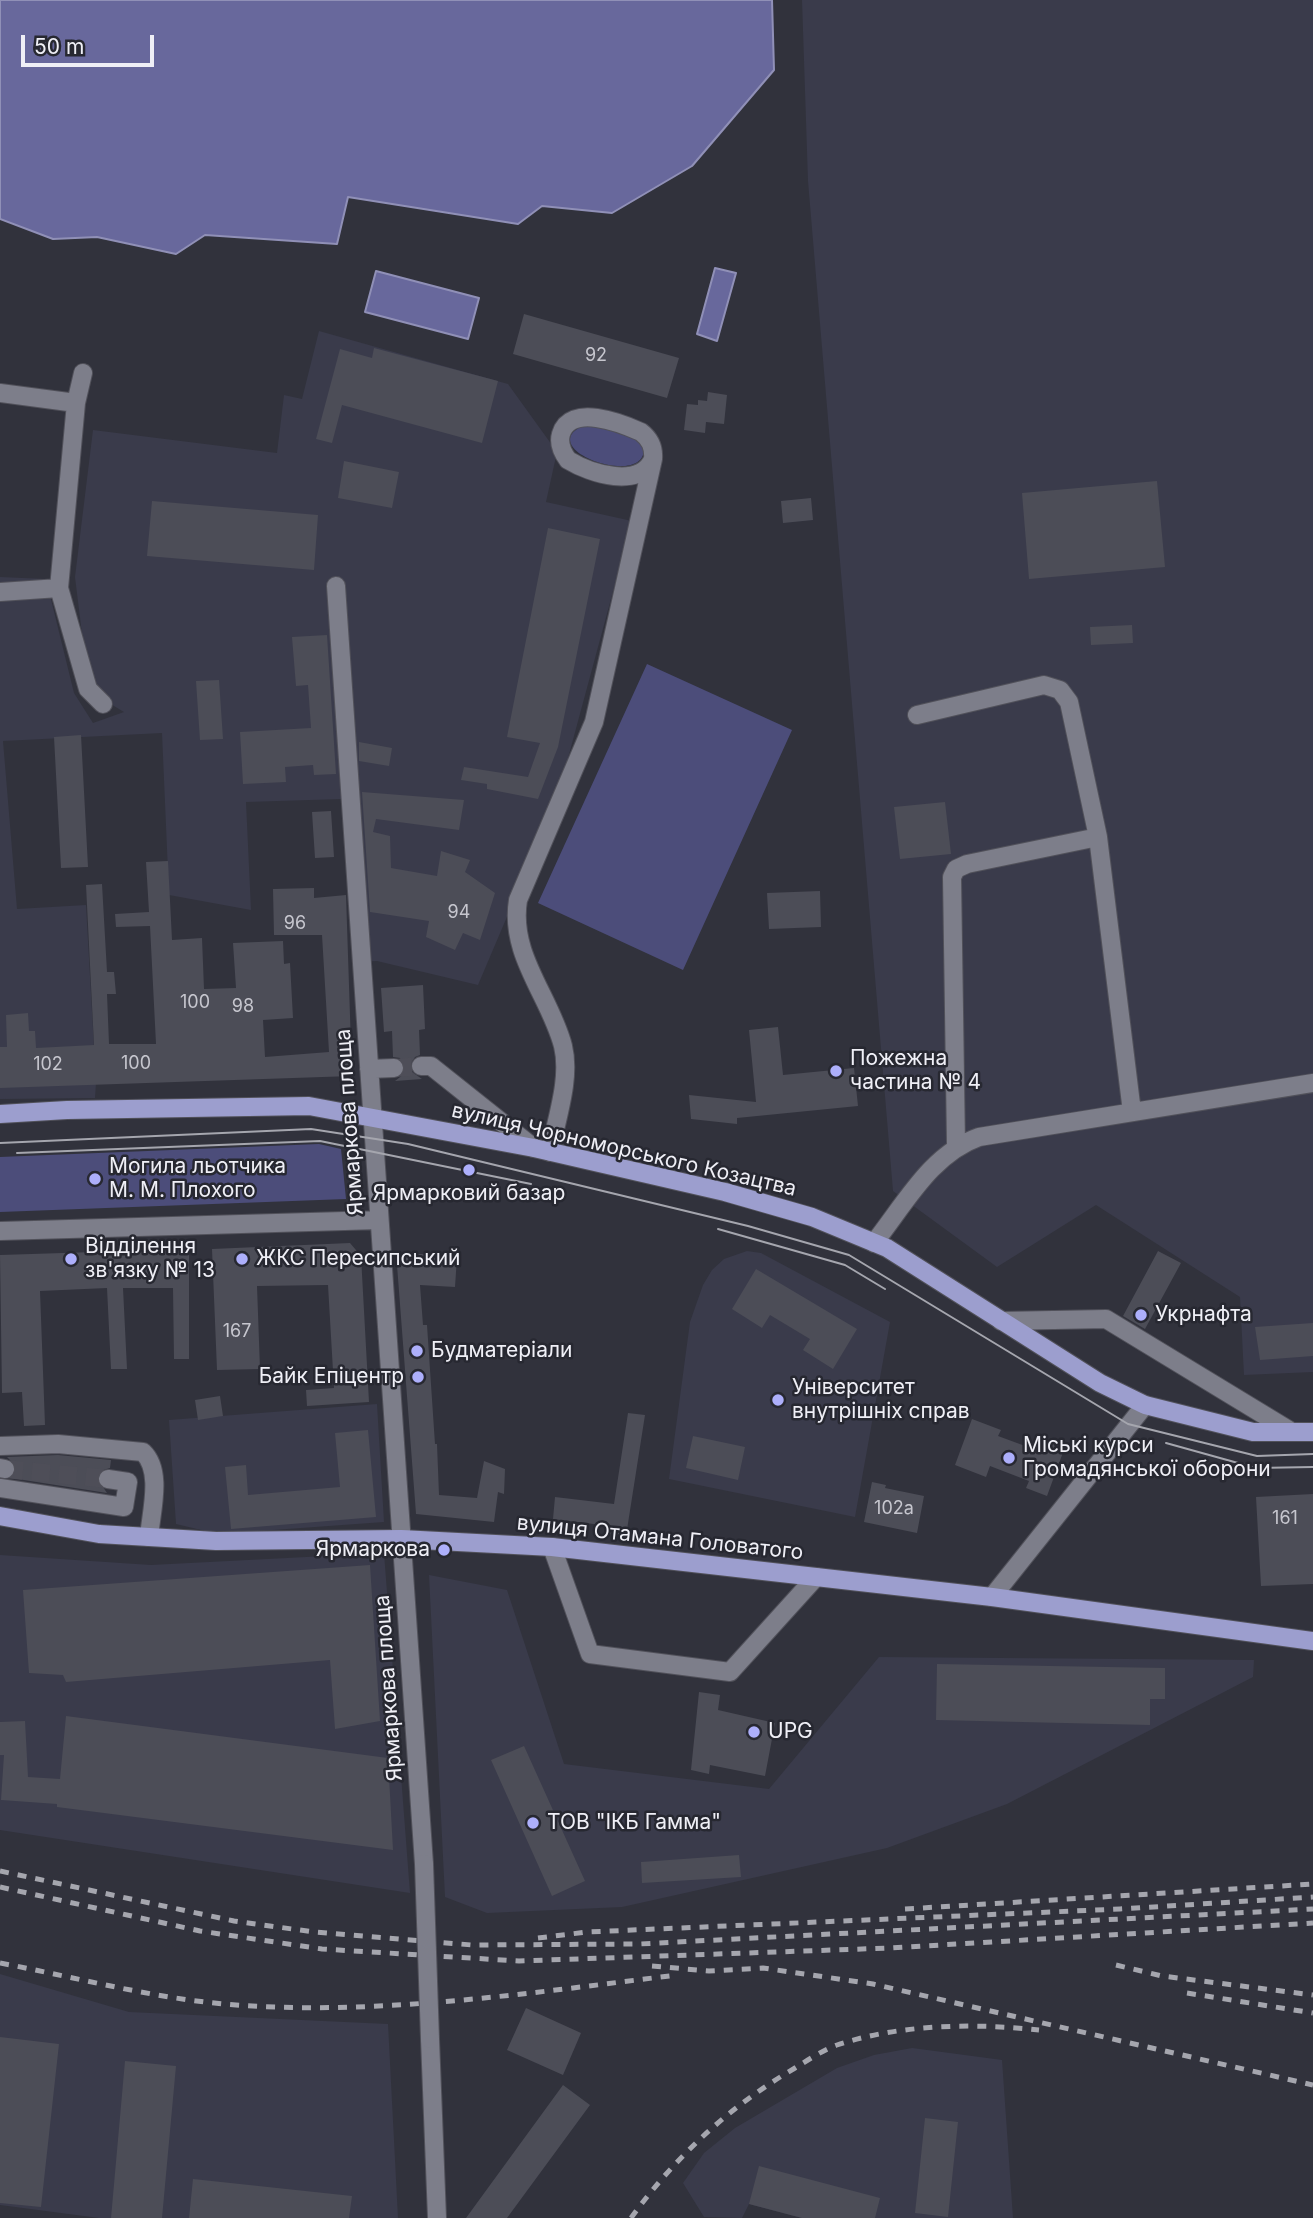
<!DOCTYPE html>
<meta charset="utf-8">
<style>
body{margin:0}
#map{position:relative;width:1313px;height:2218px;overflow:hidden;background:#31323c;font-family:Inter,sans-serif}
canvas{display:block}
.scale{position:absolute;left:21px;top:35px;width:133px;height:32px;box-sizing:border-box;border:4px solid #efeff6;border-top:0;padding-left:9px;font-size:21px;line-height:24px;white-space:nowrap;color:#efeff6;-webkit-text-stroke:5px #272831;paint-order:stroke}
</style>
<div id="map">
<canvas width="1313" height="2218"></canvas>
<div class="scale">50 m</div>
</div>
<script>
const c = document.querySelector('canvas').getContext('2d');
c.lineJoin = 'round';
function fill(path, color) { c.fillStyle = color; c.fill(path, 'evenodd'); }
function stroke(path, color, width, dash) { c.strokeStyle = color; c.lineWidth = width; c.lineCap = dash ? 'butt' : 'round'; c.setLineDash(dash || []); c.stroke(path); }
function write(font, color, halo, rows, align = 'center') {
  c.font = font + ' Inter,sans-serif'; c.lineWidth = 5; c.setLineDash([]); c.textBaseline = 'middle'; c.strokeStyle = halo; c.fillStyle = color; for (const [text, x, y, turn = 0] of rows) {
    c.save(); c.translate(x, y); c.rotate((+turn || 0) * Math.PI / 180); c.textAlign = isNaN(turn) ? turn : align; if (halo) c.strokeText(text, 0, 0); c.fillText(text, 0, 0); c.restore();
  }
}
fill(new Path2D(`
 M802,0H1313V1372L1244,1375L1240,1297L1096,1205L997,1267L893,1191L808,181Z
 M319,331L508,384L557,452L546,502L632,521L557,799L478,985L377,961L356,962L342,799L246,802L251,910L169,895L162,733L3,741L17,909L86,905L96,1083L95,1098L0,1099V577L46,579L74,693L93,723L124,712L89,691L75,577L93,430L277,453L284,395L302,399Z
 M747,1251L761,1253L890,1322L855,1517L669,1479L690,1322L703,1285L712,1270L724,1259Z
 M377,1404L384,1522L218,1534L176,1524L169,1420Z
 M384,1553L410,1893L0,1830V1555L151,1565Z
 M429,1575L507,1590L564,1764L769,1789L879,1657L1254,1660L1253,1677L1007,1804L887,1848L622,1907L487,1913L445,1897Z
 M0,1974L129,2012L388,2024L398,2218H99L0,2205Z
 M912,2048L1002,2060L1013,2218H802L749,2204L742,2218L704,2217L683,2183L704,2153L735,2128L837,2068L874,2055Z`), '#3a3b4b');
fill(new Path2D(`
 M587,424L631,435L644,448C646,491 527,447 587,424Z
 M647,664L792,730L683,970L538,903Z
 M319,1144L341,1149L346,1199L0,1212V1157Z`), '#4c4d7a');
const water = new Path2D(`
 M0,0H772L774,70L692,166L612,213L542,206L518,224L348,197L337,244L205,235L176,254L97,237L53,239L0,219Z
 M715,268L736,273L717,341L697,334Z
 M376,271L479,298L468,339L365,312Z`);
fill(water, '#68689c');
stroke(water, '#9090b7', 2);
fill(new Path2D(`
 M524,314L679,358L667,398L513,354Z
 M374,348L498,381L482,443L342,405L332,443L316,439L340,349L372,358Z
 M708,392L727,395L724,424L706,422L705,433L684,430L687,404L698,405V400L707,401Z
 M344,461L399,472L392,508L338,498Z
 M1157,481L1165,567L1029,579L1022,493Z
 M811,498L813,520L783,523L781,501Z
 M152,501L318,515L314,570L147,556Z
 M548,528L600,539L558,747L538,799L487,789V784L461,780L464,767L528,777L540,743L507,737Z
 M1132,625L1133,643L1091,645L1090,627Z
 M327,635L336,774L314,775L313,765L285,767L286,782L243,784L240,732L311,728L308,685L296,686L292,637Z
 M219,680L223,739L200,740L196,681Z
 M81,735L88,867L61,868L54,737Z
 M359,742L392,748L389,766L359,761Z
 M362,792L464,800L459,830L376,819L373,832L390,836L391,868L437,876L441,851L470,860L465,872L495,893L480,940L463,933L455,950L426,937L429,921L370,912Z
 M945,802L951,854L900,859L894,807Z
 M331,811L334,857L315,858L312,812Z
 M168,861L172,940L202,938L204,989L236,988L233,943L283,941L284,964L290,963L293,1018L263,1020L265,1057L329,1052L322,935H274L273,889L314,888V898L346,895L352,1076L0,1088V1047H7L6,1015L28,1013L29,1031H35L36,1048L94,1045L86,885L102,884L107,972H114L116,994H107L109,1044H156L150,926L116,927L115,914L149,912L146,862Z
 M820,891L821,927L769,929L767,893Z
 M423,985L425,1029L419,1030L420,1055L415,1057L410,1065L412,1072L422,1079L395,1081L404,1074L405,1067L400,1058L393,1057L392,1031L384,1032L381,988Z
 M778,1027L783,1075L854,1068L858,1106L737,1118V1124L691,1119L689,1095L756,1102L749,1030Z
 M350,1243L361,1256L369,1402L307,1406L306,1390L334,1388L328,1285L257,1286L260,1369L217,1370L212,1249Z
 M189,1249V1359H174L173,1288H123L127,1369H111L107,1288L40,1291L45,1425L24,1426L22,1392L2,1393L0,1255Z
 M1158,1251L1181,1263L1145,1329L1123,1316Z
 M408,1253L457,1257L455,1287L420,1285L423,1325H427L435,1444H437L439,1495L477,1498L484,1461L505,1469L504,1494L498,1492L494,1522L416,1514L397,1265Z
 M756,1269L857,1329L833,1369L803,1350L810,1339L770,1315L762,1328L732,1309Z
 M1313,1323V1356L1260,1360L1255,1327Z
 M220,1396L223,1416L198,1420L195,1400Z
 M628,1413L645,1415L626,1536L609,1534L610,1526L553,1519L555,1497L614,1504Z
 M972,1419L1001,1430L998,1436L1036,1450L1041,1438L1065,1447L1047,1496L1026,1488L1029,1481L990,1466L986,1477L955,1465Z
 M368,1430L376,1517L231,1529L225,1467L246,1465L248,1495L340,1487L335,1433Z
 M693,1436L745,1447L738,1480L686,1468Z
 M58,1455L111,1460L110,1468L100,1471L97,1478L107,1493L11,1478L16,1466L7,1457Z
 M872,1482L886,1485L885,1488L924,1496L917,1533L864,1522Z
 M1313,1494V1584L1261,1586L1256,1497Z
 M370,1565L380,1721L335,1729L330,1660L66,1682L63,1675L29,1673L23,1590Z
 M937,1664L1165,1668V1699H1150V1725L936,1720Z
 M699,1692L720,1695L718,1710L775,1723L765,1776L710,1765L709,1774L691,1770Z
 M66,1716L388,1758L393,1850L57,1807V1804L1,1800L4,1755H0V1722L25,1721L28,1777L60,1779Z
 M524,1746L585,1881L552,1896L491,1760Z
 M739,1855L741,1877L642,1883L641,1862Z
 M526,2008L581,2033L563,2075L507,2050Z
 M0,2037L59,2044L41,2207L0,2203Z
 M125,2061L176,2066L162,2218H111Z
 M563,2085L590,2105L507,2218H466Z
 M925,2118L958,2122L948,2217L915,2213Z
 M759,2166L880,2198L875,2218H802L749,2204Z
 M193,2179L352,2196L349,2218H189Z`), '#4c4d57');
stroke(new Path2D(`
 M394,1068L421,1066
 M5,1469L108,1479`), '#4e4e58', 18, [18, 9]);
const minor = new Path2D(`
 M83,373L76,403L59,588L88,689L103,704
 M0,393L76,403
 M336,586L424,1864
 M0,592L59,588
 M917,715L1044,685L1060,690L1069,702L1098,837L1132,1112
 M421,1066H431L534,1148
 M369,1069L394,1068
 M956,1145L952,877L956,869L967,864L1098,837
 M550,1152C556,1120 571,1079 563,1046C550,996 509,955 518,900L594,722L653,459C654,447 650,439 641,432C621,423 570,403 561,434C558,444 562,452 568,460C591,474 640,489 653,459
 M0,1231L379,1220
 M874,1243C905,1204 931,1154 979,1137L1313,1083
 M1001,1321L1106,1319L1292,1432
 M0,1446L58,1444L143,1452C163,1471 151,1512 149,1537
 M0,1468L5,1469
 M0,1488L124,1507L128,1482L108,1479
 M552,1547L590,1654L730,1672L816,1577
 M992,1597L1145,1405
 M430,2039L437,2218`);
const major = new Path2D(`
 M0,1114L67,1110L309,1106L534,1148L725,1192L812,1217L887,1248L1100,1383L1145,1405L1253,1432H1313
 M0,1516L99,1534L216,1541L401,1539L552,1547L992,1597L1313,1641`);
stroke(minor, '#51515a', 20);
stroke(major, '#51515a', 20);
stroke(minor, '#7d7e8a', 18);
stroke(major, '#9c9ece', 18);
stroke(new Path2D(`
 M0,1143L311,1129L408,1144L748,1226L849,1255L1128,1424L1257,1456L1313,1454
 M17,1153L320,1141L531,1184
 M718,1229L845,1265L885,1289
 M1166,1443L1256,1468L1313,1467`), '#a5a6ae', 2);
stroke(new Path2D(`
 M0,1871L234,1921L314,1932L472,1945L639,1944L1313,1909
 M0,1887L200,1931L322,1949L519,1961L890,1948L1313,1923
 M905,1909L1313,1884
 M538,1938L587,1932L1120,1909L1313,1897
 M0,1963C75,1977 147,1997 224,2004C371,2017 530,1993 677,1975
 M1116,1965L1162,1976L1313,1995
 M652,1966L709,1971L763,1968L873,1984L1313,2085
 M1187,1993L1313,2013
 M631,2218C675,2157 730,2106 795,2068C808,2060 823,2050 837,2045C900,2024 974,2023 1039,2030`), '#a5a6ae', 5, [9, 9]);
const minorBridge = new Path2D(`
 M424,1864L430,2039`);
stroke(minorBridge, '#51515a', 20, []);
stroke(minorBridge, '#7d7e8a', 18);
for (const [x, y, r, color] of [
 [836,1071,7,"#adaffb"],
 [469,1170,7,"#adaffb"],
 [95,1179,7,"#adaffb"],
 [71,1259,7,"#adaffb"],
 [242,1259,7,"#adaffb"],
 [1141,1315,7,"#adaffb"],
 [417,1351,7,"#adaffb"],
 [418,1377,7,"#adaffb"],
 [778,1400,7,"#adaffb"],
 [1009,1458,7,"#adaffb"],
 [444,1550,7,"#adaffb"],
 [754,1732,7,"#adaffb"],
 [533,1823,7,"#adaffb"]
]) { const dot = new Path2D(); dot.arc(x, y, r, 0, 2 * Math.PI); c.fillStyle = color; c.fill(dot); stroke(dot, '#272831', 2.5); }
write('18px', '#c6c6ce', null, [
 ["92",596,356],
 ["94",459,913],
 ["96",295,924],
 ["100",195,1003],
 ["98",243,1007],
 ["100",136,1064],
 ["102",48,1065],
 ["167",237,1332],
 ["102а",894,1509],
 ["161",1285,1519]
]);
write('21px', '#efeff6', '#272831', [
 ["Пожежна",850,1059],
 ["частина № 4",850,1083],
 ["Могила льотчика",109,1167],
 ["М. М. Плохого",109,1191],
 ["Ярмарковий базар",469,1194,"center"],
 ["Відділення",85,1247],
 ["зв'язку № 13",85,1271],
 ["ЖКС Пересипський",256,1259],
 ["Укрнафта",1155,1315],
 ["Будматеріали",431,1351],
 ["Байк Епіцентр",404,1377,"right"],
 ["Університет",792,1388],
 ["внутрішніх справ",792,1412],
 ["Міські курси",1023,1446],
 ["Громадянської оборони",1023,1470],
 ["Ярмаркова",430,1550,"right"],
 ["UPG",768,1732],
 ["ТОВ \"ІКБ Гамма\"",547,1823]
], 'left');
write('21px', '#efeff6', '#272831', [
 ["Ярмаркова площа",350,1122,-94],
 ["вулиця Чорноморського Козацтва",624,1150,13],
 ["вулиця Отамана Головатого",660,1538,6],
 ["Ярмаркова площа",389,1688,-94]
]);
</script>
